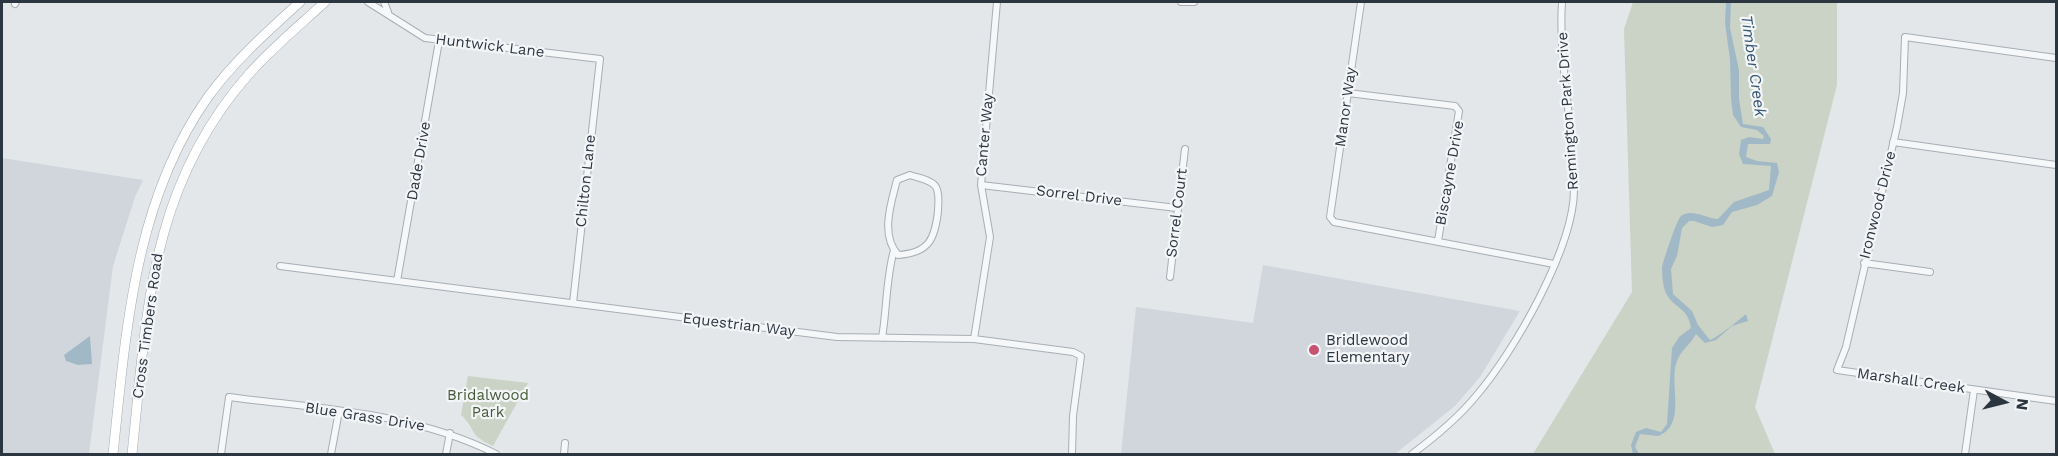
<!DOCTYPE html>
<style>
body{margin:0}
#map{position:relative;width:2058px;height:456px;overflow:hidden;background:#e3e7ea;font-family:"Work Sans",sans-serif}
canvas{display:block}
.frame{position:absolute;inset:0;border:3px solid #2c3641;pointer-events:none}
.north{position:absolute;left:1974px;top:372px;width:60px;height:60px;-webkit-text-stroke:4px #f3f5f7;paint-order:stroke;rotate:97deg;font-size:16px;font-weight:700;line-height:24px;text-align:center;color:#2c3641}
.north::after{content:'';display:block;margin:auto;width:21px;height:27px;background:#2c3641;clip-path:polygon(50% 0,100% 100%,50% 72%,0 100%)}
</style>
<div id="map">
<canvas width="2058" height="456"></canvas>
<div class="frame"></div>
<div class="north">N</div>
</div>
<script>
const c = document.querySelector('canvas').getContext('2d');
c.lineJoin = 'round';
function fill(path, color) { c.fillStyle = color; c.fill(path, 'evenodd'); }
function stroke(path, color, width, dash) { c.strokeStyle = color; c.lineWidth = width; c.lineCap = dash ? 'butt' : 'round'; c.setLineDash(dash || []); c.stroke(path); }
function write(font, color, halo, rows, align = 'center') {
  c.font = font + ' "Work Sans",sans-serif'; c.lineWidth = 4.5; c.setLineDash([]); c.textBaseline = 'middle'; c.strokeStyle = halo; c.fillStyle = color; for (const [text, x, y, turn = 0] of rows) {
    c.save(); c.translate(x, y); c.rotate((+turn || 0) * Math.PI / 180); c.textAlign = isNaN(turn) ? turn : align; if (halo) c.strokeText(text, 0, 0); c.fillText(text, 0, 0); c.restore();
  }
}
fill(new Path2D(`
 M2,158L143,180L135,197L113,266L89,454H2Z
 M1263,265L1520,311L1480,377L1455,406L1395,454H1121L1136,307L1253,323Z`), '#d1d6dc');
fill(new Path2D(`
 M1633,2H1837V85L1755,407L1775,454H1533L1632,292L1624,29Z
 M468,376L528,383L493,446C467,434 478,431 461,415Z`), '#cad3c5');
fill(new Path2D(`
 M1726,2H1731L1730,28L1739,70V99L1743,124L1763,127L1771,139L1770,144H1748L1746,157L1757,161L1777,163L1779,172L1772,196L1757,205L1732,212L1723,225L1712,227L1694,221H1689L1682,228L1677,256L1671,269L1673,294L1692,311L1698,325L1710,340C1715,339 1742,318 1746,314L1748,321L1732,326L1716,340L1705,343L1696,334C1691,344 1681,350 1677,361C1668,383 1688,425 1658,436L1640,434L1635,447L1639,454H1633L1631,445L1636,432L1646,428L1661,432L1667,424L1672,348L1679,337L1691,328C1688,307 1675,309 1667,295C1663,289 1662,275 1662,268C1663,261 1677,219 1681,216C1692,208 1707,219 1718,219L1734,202L1769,190L1771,166L1743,164L1739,154L1741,140L1749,137L1763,139L1764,136L1757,130L1741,127L1733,115L1731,98L1730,59L1725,23Z
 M90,336L92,364L78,365L66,361L64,355Z`), '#a1b8c7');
const street = new Path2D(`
 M368,2L425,38L600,59L573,303
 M384,2L388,12
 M1181,2H1194
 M1361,2L1330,217L1334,222L1554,264
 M15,4L16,2
 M2056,58L1905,37L1903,93L1897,127L1846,347L1837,370L2056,401
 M1348,93L1455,106L1459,111L1438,241
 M1893,142L2056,165
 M910,175C918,178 932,180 936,187C940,195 938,203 938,211C935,239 929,253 898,255C880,235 891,203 897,180Z
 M981,185L1177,208
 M1864,263L1930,272
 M280,266L837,337L974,339L1073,352L1081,356L1073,416L1072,454
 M1170,277L1185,149
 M397,281L439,41
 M882,338C887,308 886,278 894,250
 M974,339L990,237L981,185L997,2
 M221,454L229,397C320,409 413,412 496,454
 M331,454L339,411
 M446,454L450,433
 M564,454L565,443
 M1412,454C1435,437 1458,418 1476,396C1514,352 1575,246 1574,188C1574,125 1558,64 1562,2
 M1965,454L1974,390`);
const primary = new Path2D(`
 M113,454C126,332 134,201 208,97C234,61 268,31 300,2
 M132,454C147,313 149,187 249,74C272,48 300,25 325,2`);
stroke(street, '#a8aeb4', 8);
stroke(primary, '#a3acb5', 10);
stroke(street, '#f5f7f9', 6);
stroke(primary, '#fff', 9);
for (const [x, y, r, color] of [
 [1314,350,6,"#c65171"]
]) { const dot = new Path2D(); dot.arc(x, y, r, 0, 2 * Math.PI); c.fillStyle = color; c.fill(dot); stroke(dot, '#f3f5f7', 2); }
write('15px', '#2c3641', '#f3f5f7', [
 ["Huntwick Lane",490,46,7],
 ["Manor Way",1346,107,-82],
 ["Remington Park Drive",1568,111,-94],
 ["Canter Way",985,135,-85],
 ["Dade Drive",419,161,-80],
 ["Biscayne Drive",1450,173,-80],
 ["Chilton Lane",586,181,-84],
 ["Sorrel Drive",1079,196,7],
 ["Ironwood Drive",1878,205,-76],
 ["Sorrel Court",1177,213,-83],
 ["Equestrian Way",739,325,7],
 ["Cross Timbers Road",148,326,-82],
 ["Marshall Creek",1911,381,8],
 ["Blue Grass Drive",365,417,9]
]);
write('15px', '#2c3641', '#f3f5f7', [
 ["Bridlewood",1326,341],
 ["Elementary",1326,358]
], 'left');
write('15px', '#455c3a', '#f3f5f7', [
 ["Bridalwood",488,396],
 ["Park",488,413]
]);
write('italic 16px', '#385973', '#f3f5f7', [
 ["Timber Creek",1753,66,82]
]);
</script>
